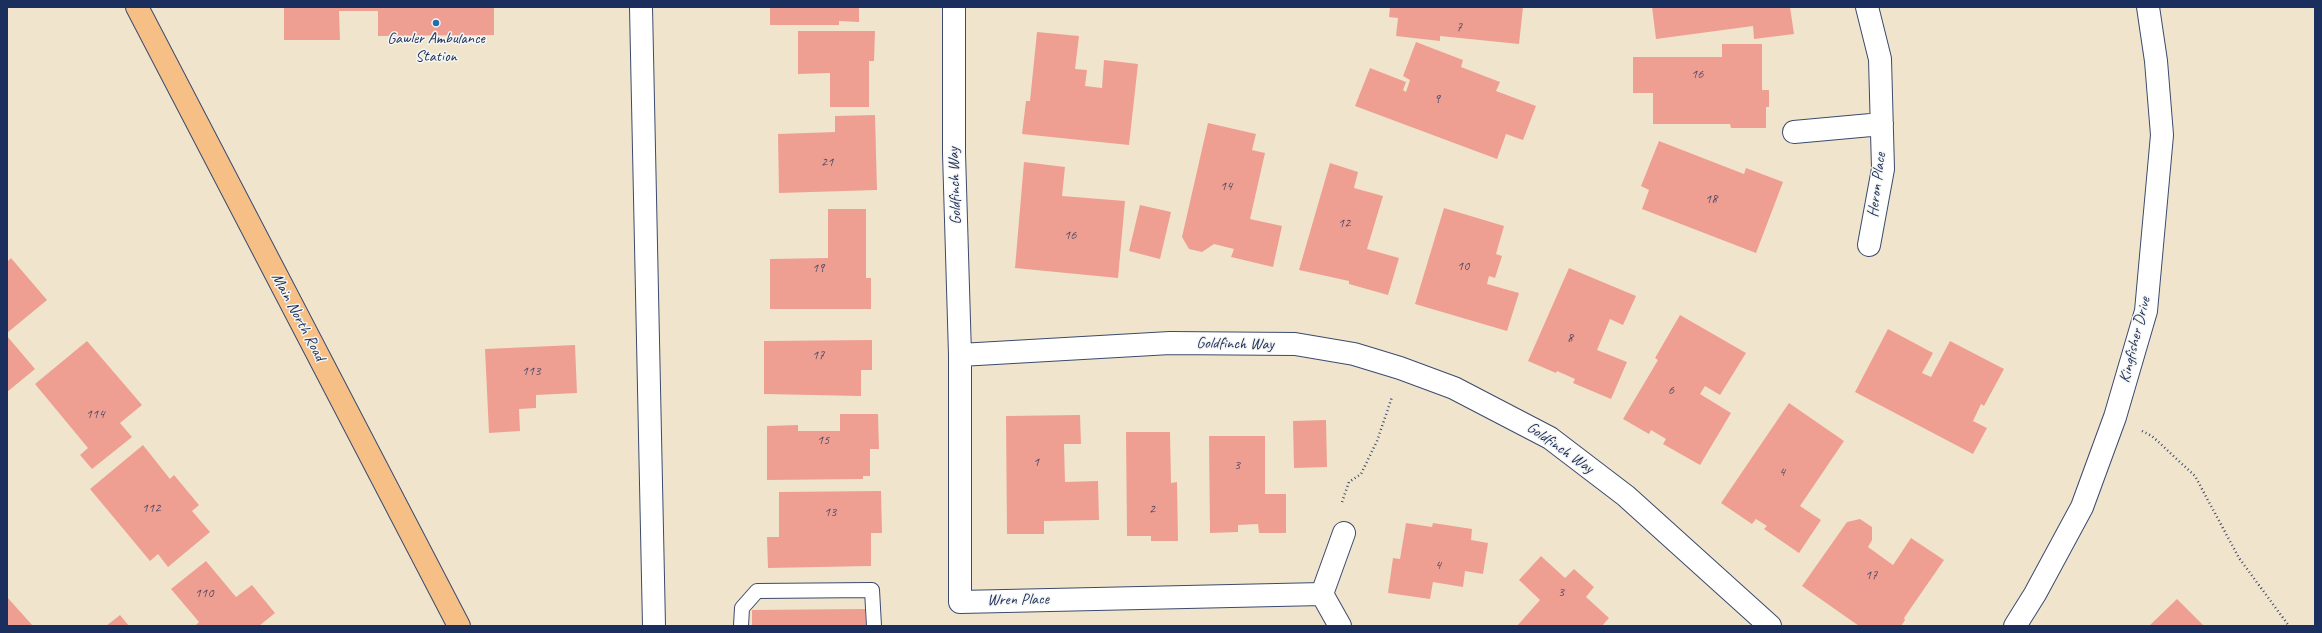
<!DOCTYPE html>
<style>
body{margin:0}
#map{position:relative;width:2322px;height:633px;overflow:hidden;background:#f0e5cc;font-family:Caveat,sans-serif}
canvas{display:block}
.frame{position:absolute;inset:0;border:8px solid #1b2f5e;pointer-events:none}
</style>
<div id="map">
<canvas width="2322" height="633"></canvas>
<div class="frame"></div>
</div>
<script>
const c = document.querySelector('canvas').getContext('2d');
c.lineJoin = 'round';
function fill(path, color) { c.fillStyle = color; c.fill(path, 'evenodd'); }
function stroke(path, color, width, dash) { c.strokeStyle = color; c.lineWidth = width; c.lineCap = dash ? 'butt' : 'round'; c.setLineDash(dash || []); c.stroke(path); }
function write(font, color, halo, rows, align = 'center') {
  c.font = font + ' Caveat,sans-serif'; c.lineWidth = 3; c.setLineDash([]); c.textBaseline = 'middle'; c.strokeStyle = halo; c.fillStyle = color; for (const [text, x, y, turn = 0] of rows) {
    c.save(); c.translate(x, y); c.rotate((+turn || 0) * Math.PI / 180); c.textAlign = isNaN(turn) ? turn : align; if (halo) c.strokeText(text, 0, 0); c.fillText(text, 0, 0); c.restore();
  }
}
fill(new Path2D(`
 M284,7H494V35L378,36V11H339L340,40H284Z
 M770,7H859V22L839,21V25H770Z
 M1390,7H1523L1519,44L1440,36V41L1396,36L1398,18L1389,17Z
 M1652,7H1790L1794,34L1754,39L1753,26L1656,39Z
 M798,31H875L874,61H869V107H830V73L798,74Z
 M1037,32L1079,36L1075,69L1087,70L1085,86L1102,88L1104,60L1138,64L1129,145L1022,134L1026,101H1030Z
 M1416,42L1463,60L1461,67L1500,82L1496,91L1536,106L1523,140L1506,134L1497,159L1355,106L1370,68L1406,82L1403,90L1406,92L1410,80L1403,76Z
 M1722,44H1762V90H1769V107H1766V128H1731L1730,124H1653V93H1633V57H1722Z
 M875,115L877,190L779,193L778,134L835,132V116Z
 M1208,123L1256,134L1252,150L1265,153L1250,219L1282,226L1273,267L1231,257L1234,249L1214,244L1202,252L1189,249L1182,237Z
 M1659,141L1744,174L1746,168L1783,182L1756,253L1642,209L1649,190L1641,186Z
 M1024,162L1065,167L1062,196L1125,201L1118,278L1015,268Z
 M1330,163L1358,172L1354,188L1383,196L1367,249L1399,258L1388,295L1349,284V281L1299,270Z
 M1140,205L1171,212L1160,259L1129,251Z
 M1444,208L1504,226L1496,254L1502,256L1495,278L1489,276L1487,284L1519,293L1507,331L1415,304Z
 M828,209H866V278H871V309H770V259L828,258Z
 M11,258L47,300L7,333V262Z
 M1569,268L1636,296L1623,325L1610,319L1597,350L1627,362L1611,399L1573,383L1575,379L1557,371L1556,373L1528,361Z
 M1680,315L1746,353L1720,395L1705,386L1700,394L1731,413L1700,465L1663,444L1666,439L1651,430L1649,434L1623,419L1658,360L1655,358Z
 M1888,329L1933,353L1922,373L1931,377L1950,341L2004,369L1984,406L1981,404L1973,421L1987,428L1973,454L1855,392Z
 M7,336L35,369L7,392Z
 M872,340V370H861V396L764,394V341Z
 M87,341L142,405L120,423L132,437L92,469L80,455L88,448L35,384Z
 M575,345L577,393L536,395V408L519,409L520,431L489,433L485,349Z
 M1789,403L1844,441L1800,506L1821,520L1799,553L1764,529L1767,526L1756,519L1752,524L1721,503Z
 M840,414H878L879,449H870V476H863V479L767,480V426L798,425V431H840Z
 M1080,415L1081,444H1064L1065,482L1098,481L1099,520L1044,521V534H1007L1006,416Z
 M1326,420L1327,467L1294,468L1293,421Z
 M1126,432H1170L1171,483L1177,482L1178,541H1151V536H1127Z
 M1209,436H1265V494H1286V533H1259L1258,524L1238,525V532L1210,533Z
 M143,445L170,479L174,475L199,505L192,511L210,532L168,567L158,554L150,561L90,489Z
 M881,491L882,533H871V566L768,568L767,537H779V492Z
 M1860,519L1872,527V540L1868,547L1893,565L1911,538L1944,560L1904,618L1905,620L1901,626H1859L1802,586L1847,522Z
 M1406,523L1432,527L1433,523L1472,529L1471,540L1488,543L1483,574L1465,571L1463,587L1433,582L1430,599L1388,593L1393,558L1400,559Z
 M1541,556L1565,578L1574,569L1594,587L1586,597L1609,618L1602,626H1517L1540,600L1519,580Z
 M206,561L236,597L252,585L275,613L259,626H195L199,622L171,589Z
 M7,597L33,626H7Z
 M2177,599L2204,626H2149Z
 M865,609L866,626H752V610Z
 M120,615L129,626H106Z`), '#ef9f91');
const lane = new Path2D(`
 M741,626L742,608L757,591L872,590L874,626`);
const street = new Path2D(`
 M641,7L654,626
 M954,7V153L960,355L1170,343L1295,344L1354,354L1400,368L1454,388L1550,438L1626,496L1770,626
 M1867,7L1880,59L1883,169L1869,245
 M1794,132L1882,124
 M960,355V602L1322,594L1344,533
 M1322,594L1340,626
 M2015,626L2035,594L2082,507L2115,417L2146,311L2162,135L2156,61L2148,7`);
const primary = new Path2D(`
 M137,7L459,626`);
stroke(lane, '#3b4a6e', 16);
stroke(street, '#3b4a6e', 24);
stroke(primary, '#3b4a6e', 24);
stroke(new Path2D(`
 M2142,431L2152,436L2195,476L2239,558L2289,626
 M1342,502L1349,482L1361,474L1377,441L1392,397`), '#3b4a6e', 2.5, [1, 3]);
stroke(lane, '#fff', 14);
stroke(street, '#fff', 22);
stroke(primary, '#f5bf86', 22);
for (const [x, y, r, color] of [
 [436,23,4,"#1f6fb2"]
]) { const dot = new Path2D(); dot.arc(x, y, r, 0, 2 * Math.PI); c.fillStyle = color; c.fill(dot); stroke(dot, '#f6f6f2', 1.5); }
write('14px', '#504b6b', null, [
 ["7",1459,27],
 ["16",1697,74],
 ["9",1437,99],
 ["21",827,162],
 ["14",1226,186],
 ["18",1711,199],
 ["12",1344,223],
 ["16",1070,235],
 ["10",1463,266],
 ["19",818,268],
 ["8",1570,338],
 ["17",818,355],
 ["113",531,371],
 ["6",1671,390],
 ["114",95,414],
 ["15",823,440],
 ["1",1036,462],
 ["3",1237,465],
 ["4",1782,472],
 ["112",151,508],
 ["2",1152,509],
 ["13",830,512],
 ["4",1438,565],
 ["17",1871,575],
 ["3",1561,592],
 ["110",204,593]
]);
write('16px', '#1b2f5e', '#f6f6f2', [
 ["Gawler Ambulance",436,39],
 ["Station",436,57]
]);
write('16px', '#1b2f5e', '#f6f6f2', [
 ["Heron Place",1877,185,-83],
 ["Goldfinch Way",955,186,-92],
 ["Main North Road",298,317,62],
 ["Kingfisher Drive",2135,340,-76],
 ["Goldfinch Way",1235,344,1],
 ["Goldfinch Way",1560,448,35],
 ["Wren Place",1018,600,-1]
]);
</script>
